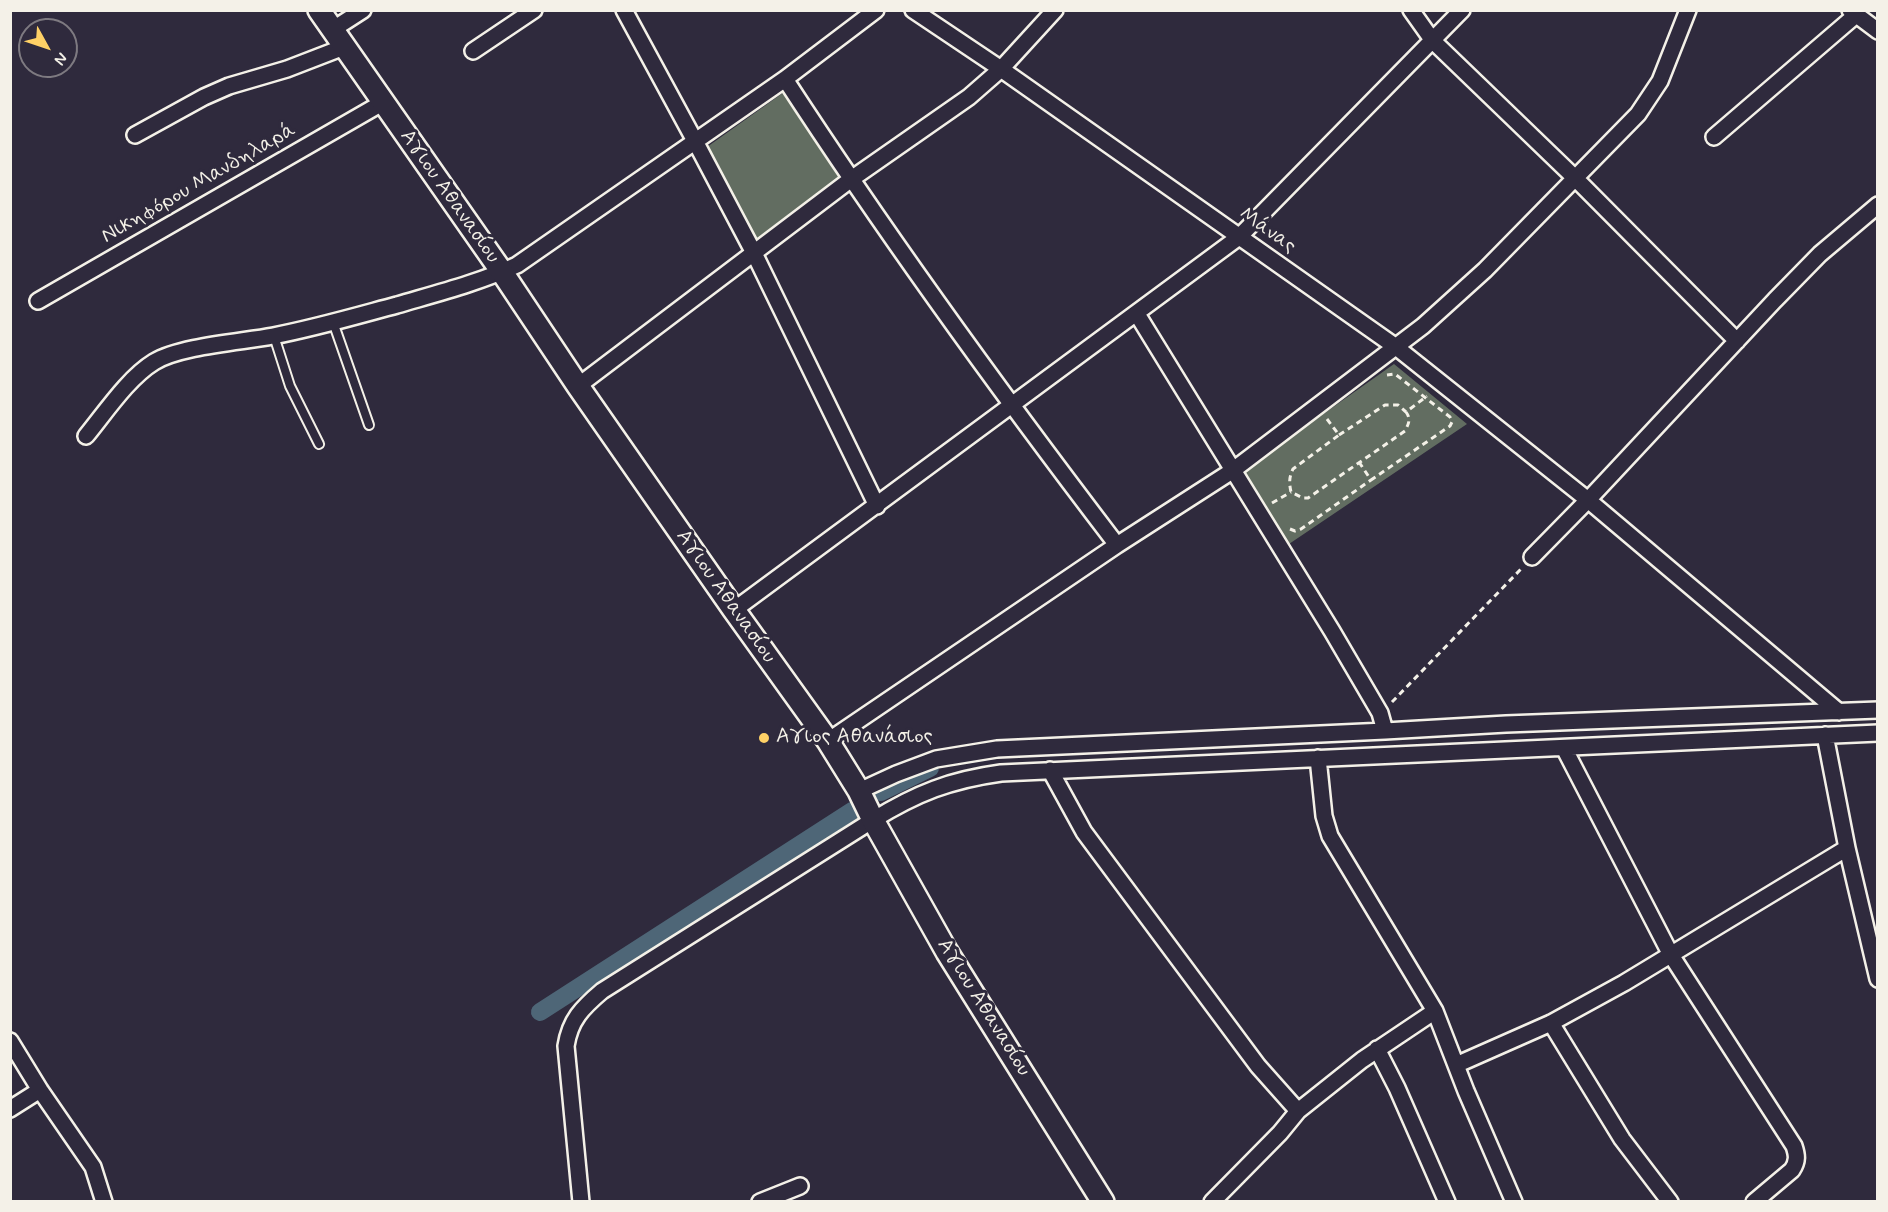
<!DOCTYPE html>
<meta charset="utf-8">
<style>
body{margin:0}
#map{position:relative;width:1888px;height:1212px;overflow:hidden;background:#2f2a3d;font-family:Mynerve,sans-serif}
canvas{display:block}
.frame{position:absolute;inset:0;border:12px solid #f4f1e8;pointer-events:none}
.north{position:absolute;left:18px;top:18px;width:60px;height:60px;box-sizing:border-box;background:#2f2a3d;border:2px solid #7e7a81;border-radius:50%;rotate:130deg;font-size:16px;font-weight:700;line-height:24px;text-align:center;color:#f4f1e8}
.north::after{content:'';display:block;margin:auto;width:21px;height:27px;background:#ffd166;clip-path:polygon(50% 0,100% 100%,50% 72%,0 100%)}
</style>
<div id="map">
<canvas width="1888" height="1212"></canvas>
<div class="frame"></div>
<div class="north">N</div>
</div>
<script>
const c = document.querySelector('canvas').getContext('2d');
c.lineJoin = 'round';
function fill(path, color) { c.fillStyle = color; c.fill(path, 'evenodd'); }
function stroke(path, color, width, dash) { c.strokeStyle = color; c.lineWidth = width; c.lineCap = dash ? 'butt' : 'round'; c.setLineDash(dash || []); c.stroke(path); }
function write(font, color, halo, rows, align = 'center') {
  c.font = font + ' Mynerve,sans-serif'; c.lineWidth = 6; c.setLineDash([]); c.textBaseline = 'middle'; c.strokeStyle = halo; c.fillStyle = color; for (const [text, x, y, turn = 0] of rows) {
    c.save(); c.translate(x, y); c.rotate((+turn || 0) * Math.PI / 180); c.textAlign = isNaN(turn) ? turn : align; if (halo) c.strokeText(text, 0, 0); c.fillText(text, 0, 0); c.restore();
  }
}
fill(new Path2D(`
 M787,90L846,175L756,243L707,147Z
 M1394,364L1467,424L1289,544L1244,470Z`), '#626d61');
stroke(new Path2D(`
 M881,792L930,768
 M540,1012L852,811`), '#4e6677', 18);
const lane = new Path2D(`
 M333,322L369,425
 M274,336L290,386L319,444`);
const street = new Path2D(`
 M624,10L695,141L754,253L877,506
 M913,10L1001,69L1396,347L1588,500L1839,712
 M1411,10L1433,41L1574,177L1737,341
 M1850,10L1878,31
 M332,30L363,10
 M473,51L534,10
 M785,79C889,239 1001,393 1117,545
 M135,135L204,97L229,86L287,69L344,47
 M1714,137L1856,15
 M38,301L382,103
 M578,386L850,180L969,97L1001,69L1055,10
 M86,436C105,413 128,378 154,362C180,346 241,342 273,336C315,328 356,316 397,305C438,293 478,283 517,265L785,79L876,10
 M1532,557L1588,500L1775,300L1820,254L1878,205
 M734,610L1239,237L1462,10
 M1385,731L1506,724L1878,710
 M1825,735L1847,848
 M828,741L1117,545L1232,471L1423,326L1485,270L1638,114L1660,81L1688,10
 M1564,748L1671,955L1794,1146C1797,1155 1798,1161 1792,1170L1754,1202
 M1318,758L1324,816L1330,836L1435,1011L1466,1091L1514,1202
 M1050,770L1084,832L1258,1066L1298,1111
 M859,791L896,774L936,759L997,749L1385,731L1380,713L1332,631L1137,314
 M1551,1023L1622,1139L1670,1202
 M10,1041L40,1090L93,1167L104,1202
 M1377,1049L1397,1088L1447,1202
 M1456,1065L1551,1023L1624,983L1847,848L1878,979
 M10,1109L40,1090
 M581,1202L566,1046C570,1020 582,1008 602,991L873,820C917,793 950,780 1001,773L1878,733
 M760,1202L800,1186
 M1212,1202L1280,1133L1298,1111L1362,1060L1435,1011`);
const secondary = new Path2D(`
 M319,10L502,272L578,386L734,610L828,741L859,791L873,820L947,952L1103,1202`);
stroke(lane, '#f4f1e8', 12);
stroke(street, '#f4f1e8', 20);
stroke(secondary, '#f4f1e8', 26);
stroke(new Path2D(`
 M1327,419L1339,435L1293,469C1289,477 1289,483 1291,492L1303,498H1308L1405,431C1409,423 1411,419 1406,412L1427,396
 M1339,435L1385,405H1398L1406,412
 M1359,462L1371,480L1450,426L1452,422L1450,417L1395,374L1387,375
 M1272,503L1291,492
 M1290,529L1295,531L1301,529L1371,480
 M1392,702L1521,569`), '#f4f1e8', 3, [6, 4.5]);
stroke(lane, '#2f2a3d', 8);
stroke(street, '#2f2a3d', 15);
stroke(secondary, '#2f2a3d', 21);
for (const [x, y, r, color] of [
 [764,738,6,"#ffd166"]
]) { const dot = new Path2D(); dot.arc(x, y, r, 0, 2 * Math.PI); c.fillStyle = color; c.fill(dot); stroke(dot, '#2f2a3d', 2); }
write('21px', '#f4f1e8', '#2f2a3d', [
 ["Νικηφόρου Μανδηλαρά",199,184,-30],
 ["Αγιου Αθανασίου",449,197,55],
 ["Μάνας",1267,231,35],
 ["Αγιου Αθανασίου",725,597,55],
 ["Αγιου Αθανασίου",983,1008,58]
]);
write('21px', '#f4f1e8', '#2f2a3d', [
 ["Αγιος Αθανάσιος",776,738]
], 'left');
</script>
